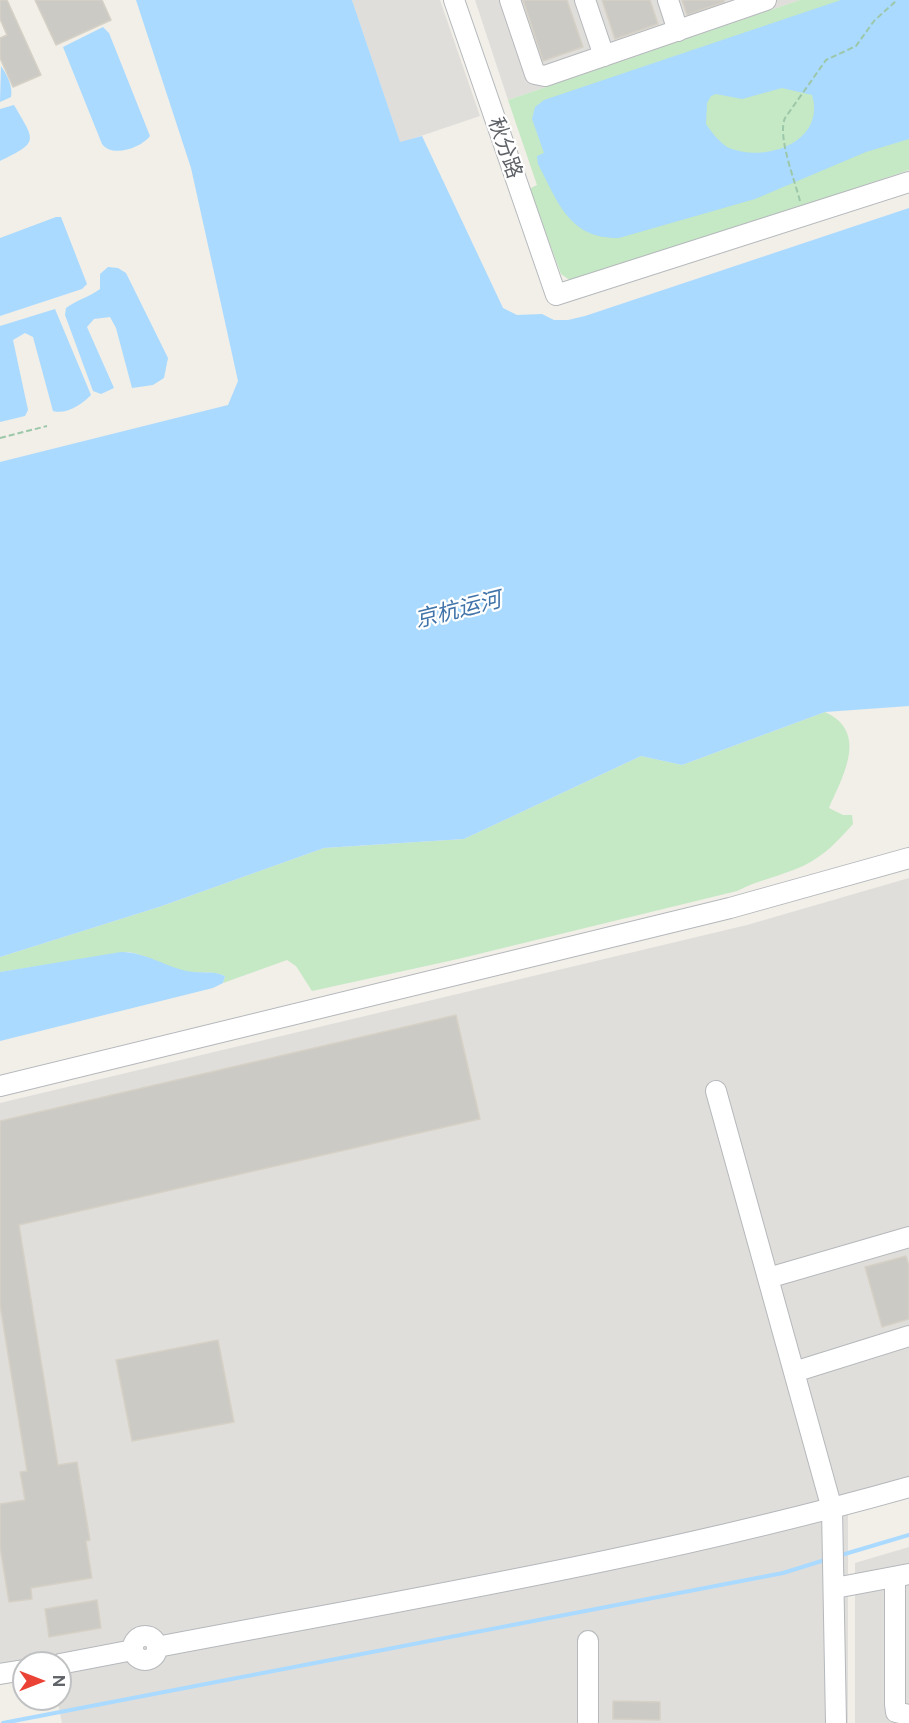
<!DOCTYPE html>
<meta charset="utf-8">
<style>
body{margin:0}
#map{position:relative;width:909px;height:1723px;overflow:hidden;background:#f1efe8;font-family:"Public Sans",sans-serif}
canvas{display:block}
.north{position:absolute;left:12px;top:1651px;width:60px;height:60px;box-sizing:border-box;background:#fff;border:2px solid #bfc1c3;border-radius:50%;rotate:90deg;font-size:16px;font-weight:700;line-height:24px;text-align:center;color:#5f6368}
.north::after{content:'';display:block;margin:auto;width:21px;height:27px;background:#ea4335;clip-path:polygon(50% 0,100% 100%,50% 72%,0 100%)}
</style>
<div id="map">
<canvas width="909" height="1723"></canvas>
<div class="north">N</div>
</div>
<script>
const c = document.querySelector('canvas').getContext('2d');
c.lineJoin = 'round';
function fill(path, color) { c.fillStyle = color; c.fill(path, 'evenodd'); }
function stroke(path, color, width, dash) { c.strokeStyle = color; c.lineWidth = width; c.lineCap = dash ? 'butt' : 'round'; c.setLineDash(dash || []); c.stroke(path); }
function write(font, color, halo, rows, align = 'center') {
  c.font = font + ' "Public Sans","Noto Sans SC",sans-serif'; c.lineWidth = 4.5; c.setLineDash([]); c.textBaseline = 'middle'; c.strokeStyle = halo; c.fillStyle = color; for (const [text, x, y, turn = 0] of rows) {
    c.save(); c.translate(x, y); c.rotate((+turn || 0) * Math.PI / 180); c.textAlign = isNaN(turn) ? turn : align; if (halo) c.strokeText(text, 0, 0); c.fillText(text, 0, 0); c.restore();
  }
}
fill(new Path2D(`
 M352,0H440L480,116L400,143Z
 M475,0H800L508,100Z
 M909,878V1477L848,1496V1723H62L57,1699H60V1663H24L0,1682V1103L747,925Z
 M909,1547V1723H855V1563Z`), '#e0deda');
fill(new Path2D(`
 M800,0H909V170L574,283L561,274L529,189L537,185L508,100Z
 M825,712C869,732 843,776 829,808L843,815H852L853,824C838,841 824,856 803,866C781,876 758,880 737,891L458,959L312,991L296,966L287,960L223,983L225,976C213,970 200,974 188,972C167,968 150,956 129,952L0,972V957L159,907L324,848L464,839L641,756L682,765Z`), '#c5e8c5');
fill(new Path2D(`
 M136,0H352L400,142L422,136L503,308L517,315L542,314L554,320H568L585,316L909,208V706L825,712L682,765L641,756L464,839L324,848L159,907L0,957V462L228,405L238,381L191,168Z
 M841,0H909V139L866,152L755,199L619,238C569,239 558,202 538,164L537,156L544,153L532,119L535,107L544,100ZM782,88L812,95C826,142 766,163 729,148C720,143 712,133 706,124L707,103L711,96L716,94L742,99Z
 M103,27L109,33L150,136C141,148 112,158 102,144L63,47Z
 M1,66C7,75 13,86 11,97L0,102Z
 M14,105C35,141 40,142 0,161V109Z
 M56,217H61L87,284L82,289L0,316V238Z
 M108,267L118,268L126,273L168,358L164,378L153,385L132,388L116,328L110,317L94,319L87,327L114,388L101,394L93,391L65,315L66,308C77,300 89,297 100,289V274Z
 M55,309L91,395C82,404 67,415 53,411L33,337L25,333L13,340L28,410L25,416L0,422V326Z
 M121,952C145,952 164,966 187,971C199,974 213,970 225,976L223,983L213,988L0,1041V972Z`), '#aadaff');
stroke(new Path2D(`
 M838,1556L909,1535
 M3,1723L783,1573L828,1559`), '#aadaff', 4);
const building = new Path2D(`
 M0,0H7L41,75L13,87L0,58V38L7,35L0,19Z
 M35,0H102L111,20L56,45Z
 M523,0H567L583,47L543,61Z
 M602,0H650L658,24L615,39Z
 M682,0H724V2L687,15Z
 M456,1015L480,1119L19,1225L58,1465L77,1462L90,1540L86,1541L92,1578L31,1588L32,1599L9,1602L0,1547V1504L25,1500L20,1472L27,1471L0,1305V1121Z
 M906,1256L909,1266V1319L882,1327L865,1267Z
 M218,1340L234,1422L132,1441L116,1360Z
 M97,1600L101,1628L49,1637L45,1609Z
 M613,1701L660,1702V1720L613,1719Z`);
fill(building, '#cccac5');
stroke(building, '#d6d1c6', 1.5);
const minor = new Path2D(`
 M454,0L556,295L909,182
 M510,0L535,74L545,76L766,0
 M585,0L604,56
 M668,0L678,31
 M0,1086L730,908L909,858
 M716,1091L832,1509L836,1723
 M768,1278L909,1237
 M794,1372L909,1336
 M895,1577V1704L896,1712L909,1715
 M835,1588L909,1574
 M133 1648a12 12 0 1 1 24 0a12 12 0 1 1-24 0Z
 M588,1641V1723
 M157,1647C409,1599 662,1557 909,1487
 M60,1664L133,1650
 M0,1674L24,1670`);
stroke(minor, '#b5b8bc', 22);
stroke(new Path2D(`
 M800,201C795,181 777,136 785,118L826,60L856,46L874,21L897,0
 M0,438L47,426`), '#9cc7a9', 2, [6, 3]);
stroke(minor, '#fff', 20);
write('21px', '#5f6368', '#fff', [
 ["秋分路",505,148,71]
]);
write('italic 22px', '#4174aa', '#fff', [
 ["京杭运河",458,610,-14]
]);
</script>
